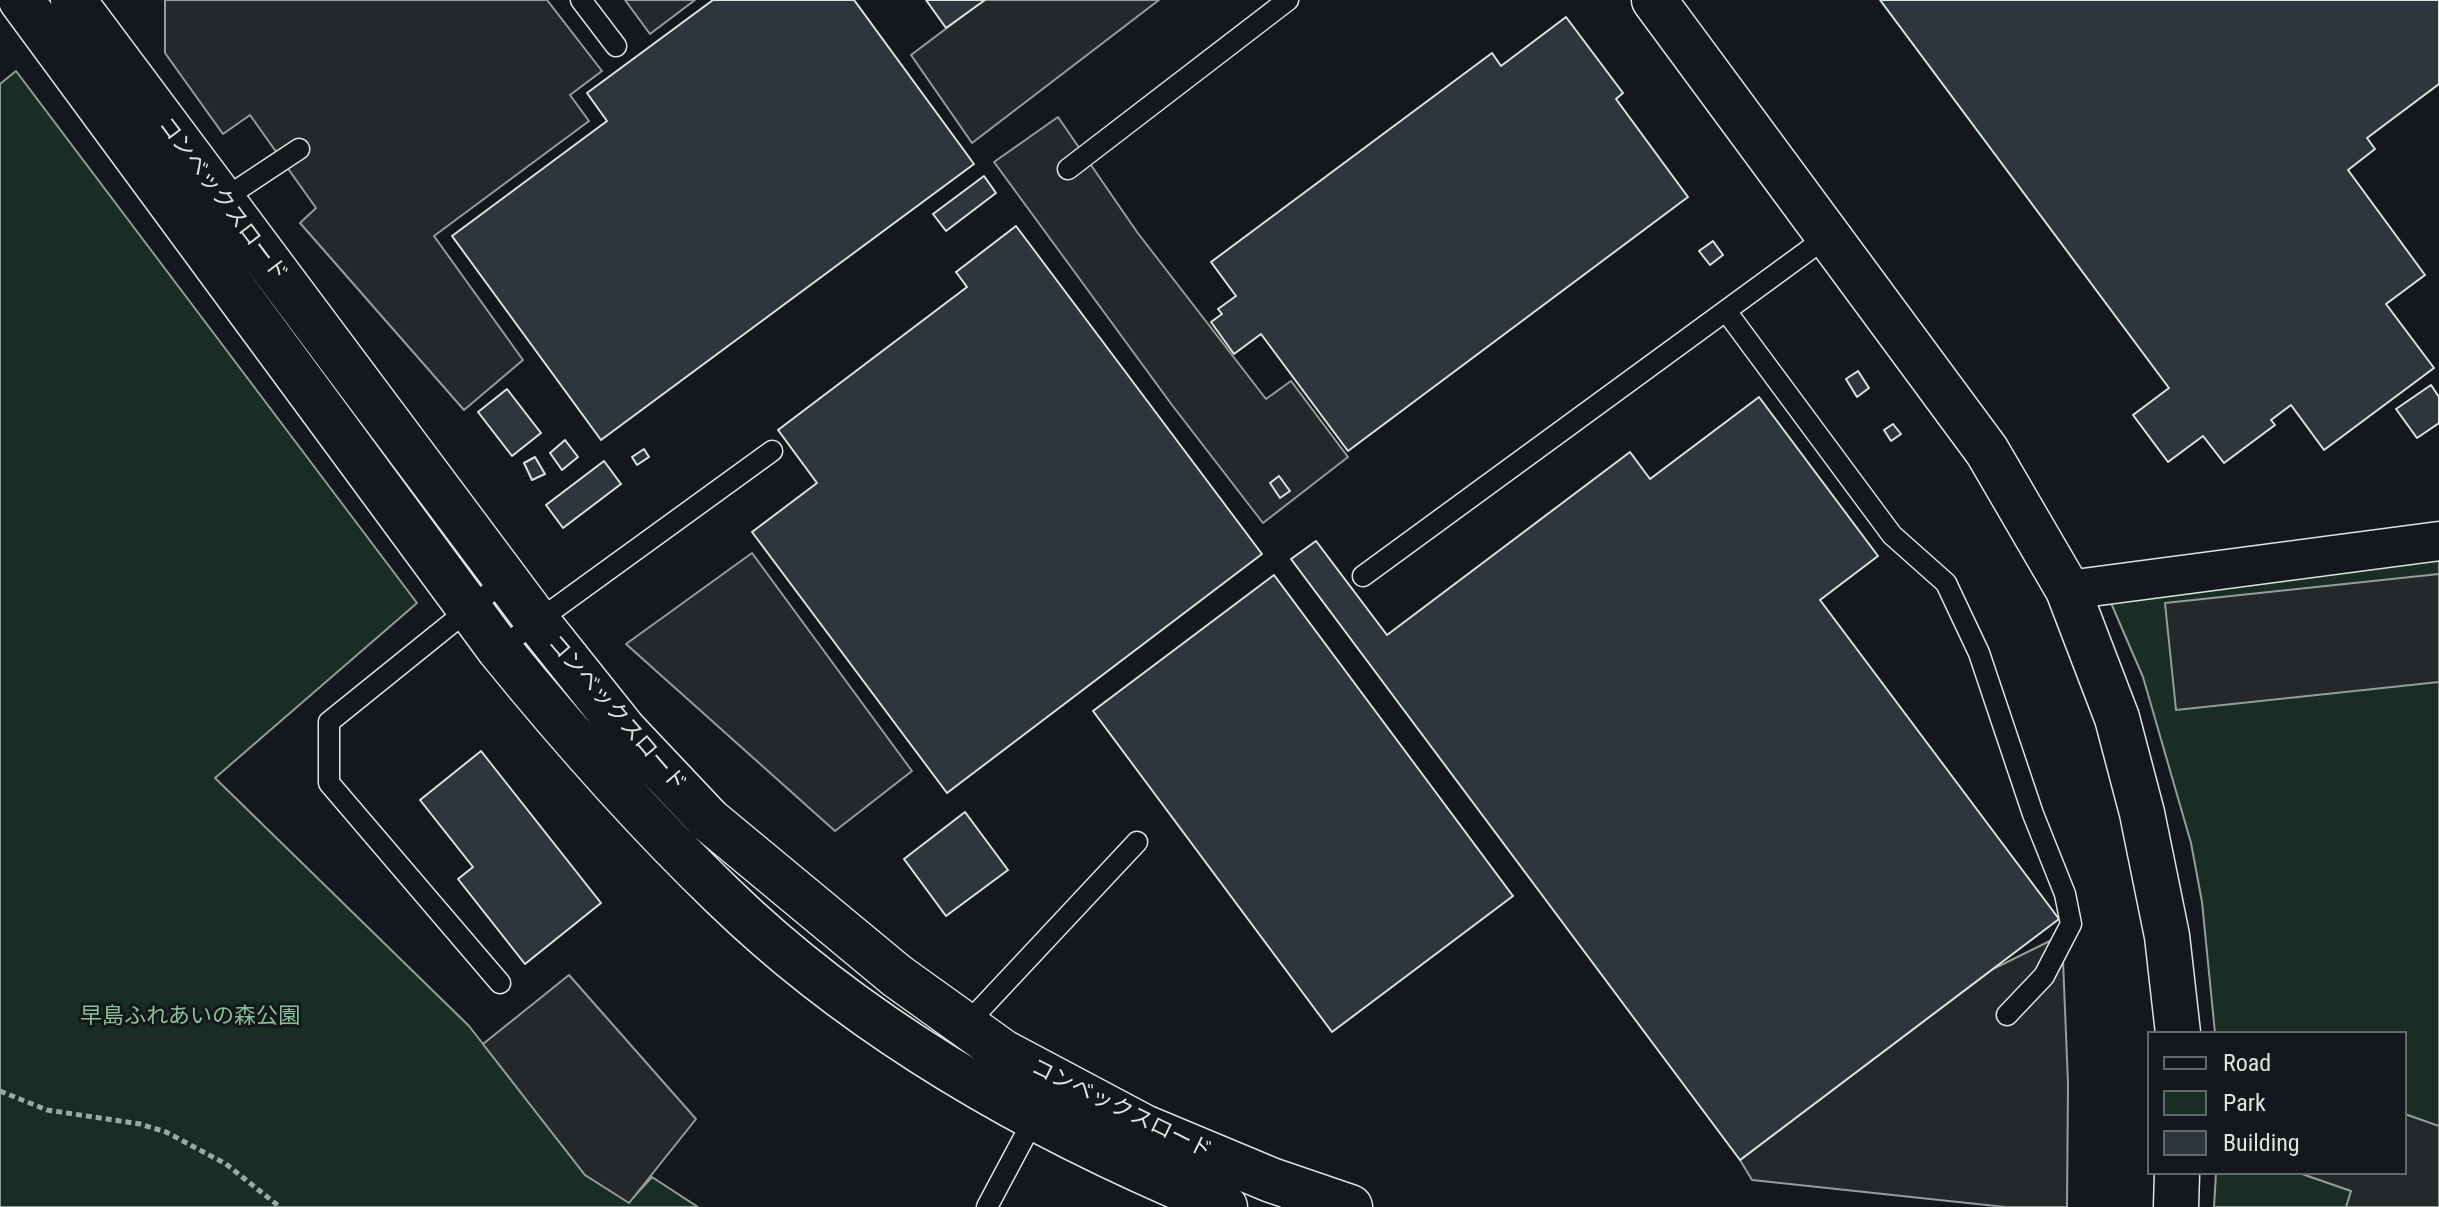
<!DOCTYPE html>
<meta charset="utf-8">
<style>
body{margin:0}
#map{position:relative;width:2439px;height:1207px;overflow:hidden;background:#14181c;font-family:"Roboto Condensed",sans-serif}
canvas{display:block}
.legend{position:absolute;left:2147px;top:1031px;width:260px;height:144px;box-sizing:border-box;background:#14181c;border:2px solid #626a69;margin:0;padding:10px 14px;list-style:none;font-size:24px;color:#d8e6dc}
.legend li{display:flex;align-items:center;gap:16px;height:40px}
.legend b{width:40px;border:2px solid #626a69}
</style>
<div id="map">
<canvas width="2439" height="1207"></canvas>
<ul class="legend">
<li><b style="height:10px;background:#14181c"></b>Road</li>
<li><b style="height:22px;background:#1a2d24"></b>Park</li>
<li><b style="height:22px;background:#2c363c"></b>Building</li>
</ul>
</div>
<script>
const c = document.querySelector('canvas').getContext('2d');
c.lineJoin = 'round';
function fill(path, color) { c.fillStyle = color; c.fill(path, 'evenodd'); }
function stroke(path, color, width, dash) { c.strokeStyle = color; c.lineWidth = width; c.lineCap = dash ? 'butt' : 'round'; c.setLineDash(dash || []); c.stroke(path); }
function write(font, color, halo, rows, align = 'center') {
  c.font = font + ' "Roboto Condensed","Noto Sans JP",sans-serif'; c.lineWidth = 6; c.setLineDash([]); c.textBaseline = 'middle'; c.strokeStyle = halo; c.fillStyle = color; for (const [text, x, y, turn = 0] of rows) {
    c.save(); c.translate(x, y); c.rotate((+turn || 0) * Math.PI / 180); c.textAlign = isNaN(turn) ? turn : align; if (halo) c.strokeText(text, 0, 0); c.fillText(text, 0, 0); c.restore();
  }
}
const green = new Path2D(`
 M16,71L417,603L215,778L469,1026L585,1175L629,1202L652,1177L698,1207H0V84Z
 M2439,559V1207H2214L2216,1173H2405V1033H2215L2202,902L2191,843L2143,677L2111,603Z`);
fill(green, '#1a2d24');
stroke(green, '#939e99', 2);
const parking = new Path2D(`
 M165,0H547L602,71L570,95L589,121L434,236L523,360L464,410L300,223L316,208L250,115L223,134L165,53Z
 M625,0H695L650,34Z
 M984,0H1159L972,143L911,55Z
 M1058,117L1137,232L1266,399L1291,381L1348,457L1263,523L1172,405L994,162Z
 M752,553L912,771L835,831L626,644Z
 M2439,574V682L2176,710L2165,603Z
 M2062,935L2068,1084L2067,1207H2005L1752,1180L1740,1160L1993,969Z
 M569,975L696,1119L629,1203L585,1175L483,1044Z
 M2405,1114L2439,1126V1207H2346L2351,1191L2299,1173H2405Z`);
fill(parking, '#24282b');
stroke(parking, '#939e99', 2);
const building = new Path2D(`
 M713,0H854L974,164L601,440L452,236L607,121L587,93Z
 M926,0H985L946,28Z
 M1880,0H2439V84L2367,138L2375,149L2348,170L2425,275L2386,304L2434,368L2324,450L2291,405L2271,420L2275,425L2224,463L2203,436L2168,462L2133,415L2169,388Z
 M1566,17L1623,93L1616,99L1688,197L1348,451L1261,334L1234,354L1211,322L1222,314L1218,309L1236,296L1211,262L1492,53L1501,66Z
 M984,176L996,193L946,231L933,214Z
 M1016,226L1262,554L947,793L752,532L817,483L778,430L967,287L956,272Z
 M1713,241L1723,255L1710,265L1699,251Z
 M1858,371L1869,388L1857,397L1846,379Z
 M2431,385L2439,397V423L2417,438L2396,409Z
 M507,389L541,433L512,456L478,412Z
 M1759,397L1878,556L1820,600L2059,919L1740,1160L1291,559L1316,541L1387,635L1630,452L1650,479Z
 M1893,424L1901,434L1891,441L1884,430Z
 M565,440L578,457L562,470L550,453Z
 M644,449L649,457L637,465L632,457Z
 M535,457L545,474L532,480L524,463Z
 M604,461L621,484L563,528L546,505Z
 M1279,476L1290,491L1280,498L1270,483Z
 M1274,575L1513,896L1332,1032L1093,711Z
 M481,751L601,903L525,964L458,879L473,867L420,800Z
 M965,812L1008,870L946,916L904,859Z`);
fill(building, '#2c363c');
stroke(building, '#d8e6dc', 2);
const service = new Path2D(`
 M581,0L616,46
 M1068,169L1288,0
 M219,202L299,149
 M1726,311L1892,535L1946,583L1979,653L2033,814L2065,894L2071,924L2044,976L2007,1015
 M1363,576L1828,236
 M499,649L772,451
 M500,983L329,783V722L505,580
 M962,1029L1137,842
 M987,1207L1036,1115`);
const minor = new Path2D(`
 M2068,590L2439,541`);
const tertiary = new Path2D(`
 M21,0L499,649C569,735 643,819 723,896C864,1033 1044,1133 1225,1207
 M73,0L537,621L624,730L709,820L897,976L1003,1052L1144,1127L1271,1180L1350,1207
 M1654,0L1987,451L2068,590L2117,718L2142,813L2167,936L2178,1033
 M2176,1207L2177,1173`);
stroke(service, '#d8e6dc', 23);
stroke(minor, '#d8e6dc', 41);
stroke(tertiary, '#d8e6dc', 47);
stroke(new Path2D(`
 M0,1091L47,1110L140,1124L166,1132L226,1164L280,1207`), '#9da8a2', 5, [6, 4]);
stroke(service, '#14181c', 20);
stroke(minor, '#14181c', 38);
stroke(tertiary, '#14181c', 44);
write('22px', '#d8e6dc', '#14181c', [
 ["コンベックスロード",222,200,53],
 ["コンベックスロード",616,714,49],
 ["コンベックスロード",1121,1110,26]
]);
write('22px', '#8ac095', '#14181c', [
 ["早島ふれあいの森公園",190,1017]
]);
</script>
